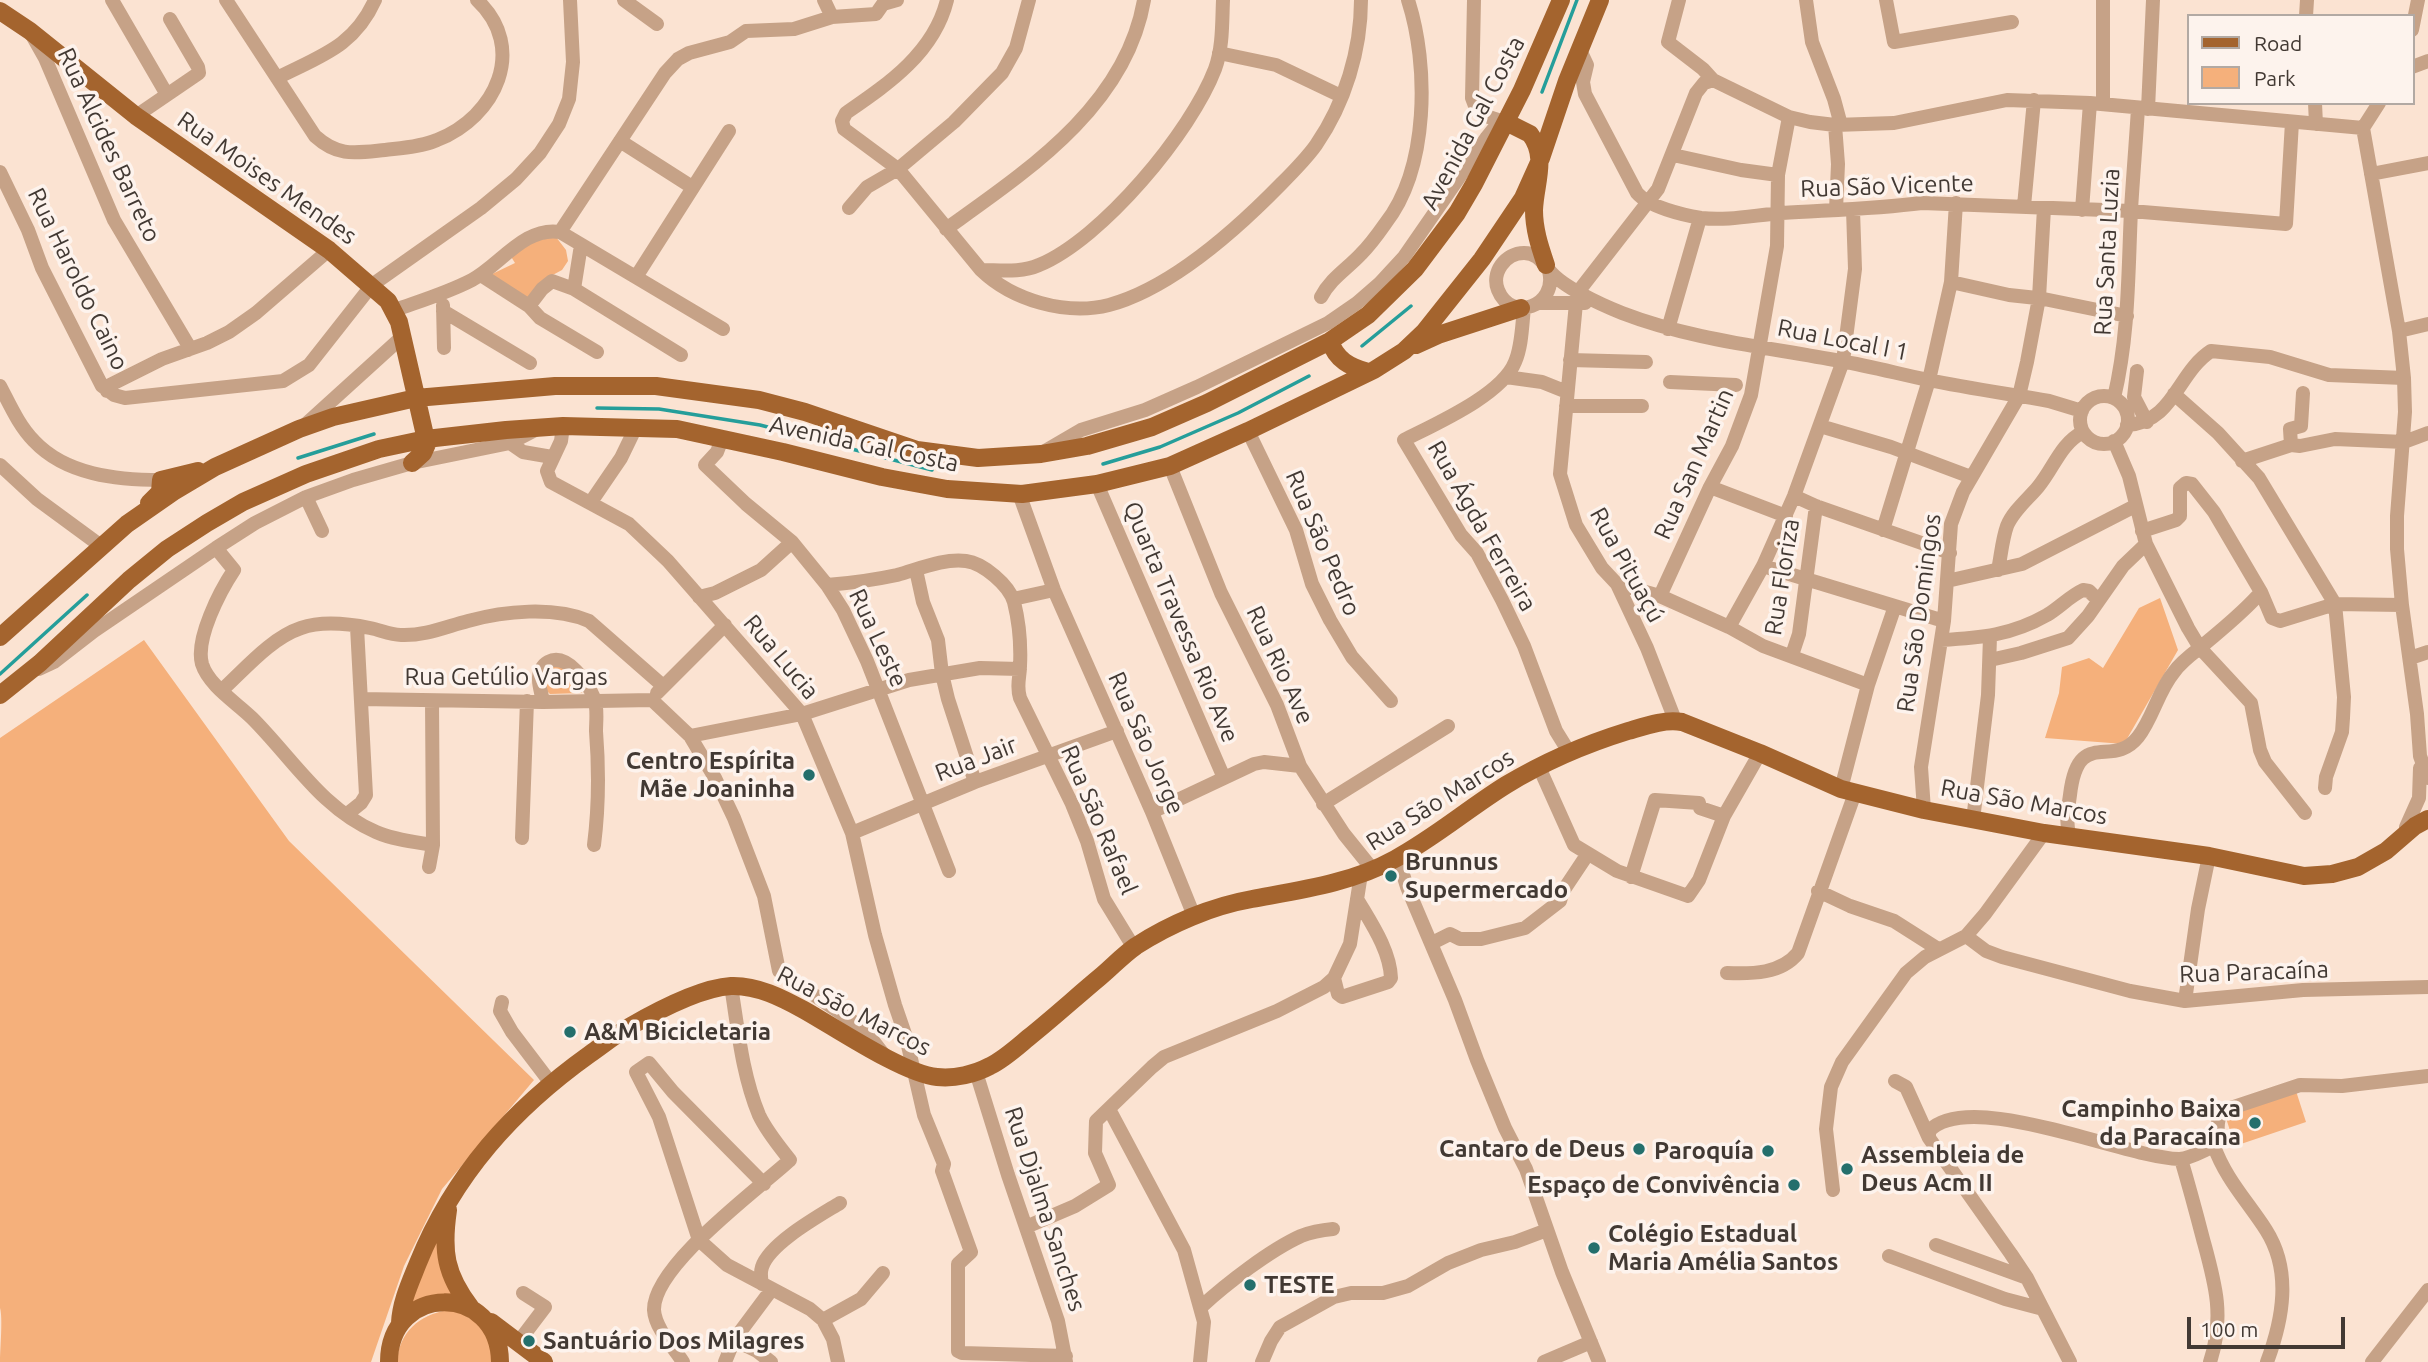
<!DOCTYPE html>
<meta charset="utf-8">
<style>
body{margin:0}
#map{position:relative;width:2428px;height:1362px;overflow:hidden;background:#fbe3d2;font-family:Ubuntu,sans-serif}
canvas{display:block}
.legend{position:absolute;left:2187px;top:14px;width:228px;height:91px;box-sizing:border-box;background:#fdf3ed;border:2px solid #b2a9a3;margin:0;padding:9px 12px;list-style:none;font-size:21px;color:#423933}
.legend li{display:flex;align-items:center;gap:14px;height:35px}
.legend b{width:35px;border:2px solid #b2a9a3}
.scale{position:absolute;left:2187px;top:1317px;width:158px;height:32px;box-sizing:border-box;border:4px solid #423933;border-top:0;padding-left:9px;font-size:21px;line-height:24px;white-space:nowrap;color:#423933;-webkit-text-stroke:5px #fdf3ed;paint-order:stroke}
</style>
<div id="map">
<canvas width="2428" height="1362"></canvas>
<ul class="legend">
<li><b style="height:9px;background:#a4642e"></b>Road</li>
<li><b style="height:19px;background:#f5b07b"></b>Park</li>
</ul>
<div class="scale">100 m</div>
</div>
<script>
const c = document.querySelector('canvas').getContext('2d');
c.lineJoin = 'round';
function fill(path, color) { c.fillStyle = color; c.fill(path, 'evenodd'); }
function stroke(path, color, width, dash) { c.strokeStyle = color; c.lineWidth = width; c.lineCap = dash ? 'butt' : 'round'; c.setLineDash(dash || []); c.stroke(path); }
function write(font, color, halo, rows, align = 'center') {
  c.font = font + ' Ubuntu,sans-serif'; c.lineWidth = 7; c.setLineDash([]); c.textBaseline = 'middle'; c.strokeStyle = halo; c.fillStyle = color; for (const [text, x, y, turn = 0] of rows) {
    c.save(); c.translate(x, y); c.rotate((+turn || 0) * Math.PI / 180); c.textAlign = isNaN(turn) ? turn : align; if (halo) c.strokeText(text, 0, 0); c.fillText(text, 0, 0); c.restore();
  }
}
fill(new Path2D(`
 M556,237L566,250L568,261L562,270L549,277L528,299L490,275L515,263L510,255L527,242Z
 M2160,598L2178,650L2124,744L2045,738L2059,693L2062,667L2089,658L2103,668L2139,608Z
 M144,640L289,841L534,1080L442,1189L404,1266L371,1362H0C0,1349 3,1318 0,1308V738Z
 M562,665L579,685L582,693L550,694L545,689L546,668Z
 M2296,1091L2306,1122L2235,1146L2225,1115Z
 M440,1233L457,1298L406,1312Z
 M448,1310L461,1313L487,1329L496,1362H397C399,1332 419,1315 448,1310Z`), '#f5b07b');
stroke(new Path2D(`
 M1542,92L1577,0
 M1362,346L1411,306
 M597,408L659,409L760,425L932,470
 M298,458L374,434
 M1103,464L1160,447L1238,413L1309,376
 M0,674L87,595`), '#259e9a', 3.5);
stroke(new Path2D(`
 M112,0L166,93
 M226,0L315,136C338,157 355,153 385,150C402,148 421,147 437,140C496,117 528,48 477,0
 M624,0L657,24
 M824,0L832,17
 M947,0C934,53 888,84 846,113L842,121L844,129L898,169L981,270C1012,300 1066,316 1109,305C1172,288 1236,230 1281,184C1293,172 1306,159 1316,145C1345,103 1361,50 1361,0
 M1474,0L1472,98C1477,115 1489,118 1506,122
 M1679,0L1668,42L1703,69L1713,80L1789,117L1810,122L1835,125L1894,123L2007,100L2090,103L2363,128
 M1806,0L1812,42L1834,99L1841,125
 M1886,0L1894,42L2012,22
 M2306,16L2307,0
 M2412,30L2418,0
 M32,35L45,58L114,220L187,343L188,350
 M1579,48L1587,65L1583,82L1585,94L1637,193C1649,207 1683,215 1701,218C1728,221 1755,215 1782,213C1829,210 1875,209 1922,203L2131,211L2286,224L2292,122
 M1219,53L1276,65L1341,96
 M2412,67L2428,61
 M277,78C320,56 354,47 375,0
 M2315,103L2316,124
 M2103,104V0
 M2148,109L2153,0
 M136,116L199,73L198,67L170,19
 M1835,125L1838,164L1836,210
 M2363,128L2399,331L2404,378L2405,412L2397,516V549L2402,605L2417,714L2420,756L2428,778
 M2363,128L2379,103
 M620,141L692,187
 M1673,155L1741,170L1778,175
 M0,172L28,230L42,268L102,386L114,395L125,398L283,381L309,365L372,285L481,208L516,179L540,153L559,124L569,99L573,62L570,0
 M2371,174L2428,163
 M2024,206L2034,100
 M849,208L867,187L898,169L954,122L1002,73L1016,48L1029,0
 M2082,210L2090,103
 M946,229C1027,171 1126,106 1144,0
 M560,232L665,73L678,59L689,53L730,42L746,31L794,29L832,17L876,14L883,4L897,0
 M981,270C1000,270 1021,273 1039,265C1102,239 1191,132 1215,69C1223,47 1222,23 1223,0
 M1549,271C1558,306 1511,323 1498,290C1491,273 1505,253 1524,253C1537,253 1542,262 1549,270C1562,287 1602,305 1622,313C1692,340 1767,347 1840,361C1870,366 1899,374 1928,380C1968,388 2009,394 2049,401L2082,411
 M481,275L529,306L540,318L597,352
 M636,277L729,131
 M1951,282L2009,295L2037,298
 M574,289L681,355
 M1578,292L1658,189L1696,93L1704,83L1713,80
 M1321,297C1331,278 1347,269 1361,254C1370,245 1378,234 1385,224C1429,168 1429,65 1408,0
 M2039,298L2127,316
 M1539,303H1585
 M1576,303L1560,474L1576,525L1602,568L1617,584L1647,648L1675,720
 M443,305L444,348
 M529,306L542,289L552,281L574,289L581,245
 M1524,308C1522,325 1522,346 1515,362C1502,395 1435,424 1404,440L1461,535L1477,553L1502,600L1524,646L1556,731L1569,752
 M395,310C420,301 447,293 472,280C500,265 525,226 560,232L723,329
 M443,311L530,363
 M1668,329L1700,218
 M2399,331L2428,324
 M1570,360L1646,362
 M2137,371L2134,397L2147,422
 M1506,377L1542,382L1567,392
 M1670,382L1736,385
 M0,386C10,405 19,426 34,441C66,475 117,480 161,480
 M107,391L108,386L162,359L207,343L229,332L256,313L329,250
 M2174,394L2218,433L2259,478L2335,604L2344,697L2343,718L2342,732L2326,777L2325,788
 M2080 420a24 24 0 1 1 48 0a24 24 0 1 1-48 0Z
 M2114,398C2129,335 2128,274 2131,210C2133,176 2136,142 2138,108
 M1566,406H1642
 M305,425L402,337
 M2127,425C2174,422 2177,373 2211,351L2270,357L2329,375L2404,378
 M563,426L561,441L547,471L551,482L629,524L668,561L802,714L852,833L875,935L895,1005L906,1037L924,1115L944,1164L942,1171L971,1252L958,1264V1351L962,1353L1066,1356
 M1820,426L1891,447L1971,477
 M1248,431L1296,530L1312,584L1330,620L1352,657L1391,701
 M722,439L717,452L705,465L746,504L792,542L827,585L843,610L867,661L949,871
 M2114,441L2129,476L2146,544L2188,628L2200,648L2251,703L2260,750L2265,762L2305,813
 M510,443L523,452L552,457
 M2291,445L2290,429L2301,426L2303,393
 M1045,451L1081,430L1145,410L1197,387L1328,323L1357,303L1380,283L1404,257L1487,137L1495,127L1504,122
 M2242,461L2291,445L2300,446L2335,439L2404,442L2428,433
 M0,465L37,499L101,546
 M1170,466L1221,593L1277,705L1300,766L1344,834L1373,870
 M1097,484L1224,778
 M1710,487L1786,516
 M1016,493L1021,499L1054,590L1152,812L1194,916
 M1794,496L1816,506L1950,553
 M306,497L322,531
 M591,502L621,458L636,427
 M1883,530L1929,380L1951,282L1956,203
 M2142,531L2176,520L2180,516V488L2186,483L2192,484L2214,512L2261,592
 M216,548L234,570C220,591 195,639 202,664C209,686 237,703 252,718C293,759 322,809 376,832C394,840 415,842 433,845
 M1763,566L1944,621
 M916,570L923,602L938,640L942,674L948,699L975,782
 M1998,570C2001,556 2002,540 2007,526C2013,511 2028,499 2038,487C2054,468 2060,444 2083,432
 M1947,581L2022,564L2135,506
 M1617,584L1660,596L1729,627L1763,646L1868,685
 M827,585C851,583 874,580 897,575C919,569 944,558 966,561C983,563 1009,585 1014,602C1019,622 1021,646 1020,666C1020,678 1016,685 1020,698L1072,804L1087,841L1104,899L1134,948
 M1660,596L1710,487L1732,446L1751,395L1777,246L1778,175L1789,117
 M699,597L715,593L761,570L792,542
 M1013,599L1054,590
 M1729,627L1763,566L1794,496L1843,361L1855,269L1853,210
 M1941,640C1981,638 2012,635 2047,615C2060,607 2070,596 2083,590L2089,591L2098,600
 M1792,655L1799,634L1816,506
 M2410,658L2428,652
 M1990,660L2021,653L2068,638L2088,616L2123,566L2146,544
 M39,669L54,662L94,631L216,548L255,523L306,497L353,480L412,463L510,443L537,429
 M222,690C245,669 271,638 301,628C321,621 350,624 370,628C381,630 389,635 401,635C425,636 445,627 468,621C504,611 554,606 589,621L662,685
 M657,693L725,625
 M361,699L543,702L652,700
 M652,700L690,736L715,778L734,818L764,896L779,971L864,1029L884,1055
 M543,702C542,695 539,687 539,680C538,674 542,665 548,662C567,652 588,683 594,698C598,707 596,721 596,731C599,769 599,806 594,845
 M690,736L802,714L909,680L980,668L1020,669
 M1539,767L1574,845L1617,871L1688,896L1699,880L1724,816L1760,753
 M1841,789L1868,685L1895,606
 M1323,804L1448,726
 M1924,810L1921,767L1944,621L1951,524L1963,492L2019,396L2027,362L2039,298L2044,208
 M1152,812L1254,764L1264,762L1300,766
 M346,815L361,803L366,795L357,627
 M1973,820L1988,695L1990,637
 M852,833L975,782L1117,731
 M2407,834L2406,827L2419,798L2420,768
 M2070,837C2065,822 2068,810 2070,795C2078,726 2112,770 2138,737C2153,718 2158,691 2174,672C2181,662 2192,654 2201,647C2222,629 2243,613 2261,592L2272,618L2280,621L2335,604L2402,605
 M522,838L527,701
 M1398,858L1407,887L1455,1000L1477,1060L1505,1128L1526,1169L1562,1272L1599,1362
 M429,867L433,845L432,701
 M1631,877L1655,800L1699,803L1700,808L1724,816
 M1818,891L1850,906L1894,921L1938,949
 M1966,936L1986,951L2002,957L2130,991L2185,1001L2303,990L2428,987
 M1432,943L1450,934L1460,939H1481L1525,928L1560,901L1563,891L1587,855
 M1727,973C1752,974 1781,974 1798,953L1855,793
 M1334,978L1338,994L1342,997L1388,982L1391,978C1390,950 1371,923 1357,899
 M2185,1001L2198,909L2209,856
 M502,1002L500,1011L512,1032L550,1082
 M976,1072L1008,1175L1058,1321L1066,1362
 M1895,1081L1906,1087L1929,1138
 M1109,1109L1184,1250L1204,1322L1200,1362
 M2214,1146C2221,1134 2214,1122 2222,1111L2300,1085L2342,1086L2428,1076
 M2214,1146C2225,1178 2248,1202 2266,1230C2292,1271 2283,1319 2267,1362
 M2181,1159C2189,1186 2196,1212 2203,1239C2215,1283 2225,1316 2210,1362
 M764,1184L673,1092L649,1063L636,1072L659,1117L699,1240L727,1265L810,1309L823,1320L833,1339L838,1362
 M1833,1190L1826,1129L1831,1087L1842,1062L1906,973L1925,957L1966,936L1985,914L2044,833
 M1026,1227L1075,1206L1109,1185L1095,1153L1096,1121L1152,1067L1164,1057L1277,1011L1324,987L1334,978L1350,944L1361,874
 M1936,1245L2027,1278
 M1889,1256L2005,1299L2043,1309
 M762,1284C761,1279 760,1273 762,1267C770,1243 819,1216 840,1203
 M523,1293L545,1307L523,1336L527,1348
 M1201,1307C1226,1284 1270,1250 1301,1236C1311,1232 1322,1230 1333,1229
 M823,1320L861,1299L883,1273
 M734,1340L757,1351L771,1362
 M683,1362C674,1348 655,1328 654,1310C653,1266 757,1190 790,1160C779,1146 767,1132 759,1115C742,1074 738,1029 731,986
 M725,1362L734,1340L772,1289
 M1262,1362L1271,1341L1280,1327L1334,1297L1351,1293H1383L1408,1286L1448,1263L1481,1250L1515,1242L1547,1230
 M1544,1362L1591,1342
 M2070,1362L2027,1278L2011,1254L1929,1138V1131C1970,1088 2125,1158 2179,1159C2190,1159 2204,1150 2214,1146
 M2372,1362L2428,1290`), '#c6a287', 14);
stroke(new Path2D(`
 M0,11L30,31L136,116L329,250L388,301L399,322L427,444L423,453L412,463
 M1506,122L1530,134C1548,157 1535,183 1534,210C1534,230 1540,247 1546,265
 M1330,341C1336,360 1350,367 1368,372
 M1416,345L1438,335L1521,308
 M149,503L160,492L161,480L198,471
 M0,637L127,524L173,492L215,467L299,429L333,417L416,398L555,386H656L759,400L805,412L917,450L978,458L1041,454L1087,446L1152,427L1207,403L1330,341L1368,315L1415,269L1457,213L1474,184L1522,90L1561,0
 M0,695L40,663L129,580L167,549L207,523L243,502L306,474L379,449L426,439L506,430L563,426L677,429L783,452L882,477L947,489L1022,494L1097,484L1170,466L1248,431L1374,370L1404,351L1424,332L1482,259L1523,198L1541,158L1567,81L1600,0
 M448,1210C442,1251 445,1274 471,1308
 M491,1322L544,1362
 M400,1323C401,1302 410,1283 418,1263C454,1174 513,1109 590,1054C603,1045 615,1035 629,1027C655,1012 700,988 731,986C757,985 782,998 804,1010C836,1028 904,1074 937,1077C955,1079 975,1074 990,1066C1004,1059 1016,1048 1028,1038C1053,1018 1076,997 1100,977C1112,967 1123,955 1136,946C1170,924 1212,906 1252,899C1300,890 1352,883 1395,859C1434,838 1469,808 1506,785C1544,762 1586,744 1628,731C1645,726 1664,719 1682,722L1760,753L1841,789L1924,810L2044,833L2209,856L2304,876L2332,874L2358,867L2386,851L2415,826L2428,819
 M389,1362C389,1283 499,1282 500,1362`), '#a4642e', 18);
for (const [x, y, r, color] of [
 [809,775,7,"#246f6c"],
 [1391,876,7,"#246f6c"],
 [570,1032,7,"#246f6c"],
 [2255,1123,7,"#246f6c"],
 [1639,1149,7,"#246f6c"],
 [1768,1151,7,"#246f6c"],
 [1847,1169,7,"#246f6c"],
 [1794,1185,7,"#246f6c"],
 [1594,1248,7,"#246f6c"],
 [1250,1285,7,"#246f6c"],
 [529,1341,7,"#246f6c"]
]) { const dot = new Path2D(); dot.arc(x, y, r, 0, 2 * Math.PI); c.fillStyle = color; c.fill(dot); stroke(dot, '#fdf3ed', 2.5); }
write('24px', '#423933', '#fdf3ed', [
 ["Avenida Gal Costa",1473,123,-62],
 ["Rua Alcides Barreto",109,145,65],
 ["Rua Moises Mendes",267,178,35],
 ["Rua São Vicente",1887,186,-2],
 ["Rua Santa Luzia",2107,252,-87],
 ["Rua Haroldo Caino",78,279,64],
 ["Rua Local I 1",1843,340,11],
 ["Avenida Gal Costa",864,444,12],
 ["Rua San Martin",1694,464,-66],
 ["Rua Ágda Ferreira",1482,526,60],
 ["Rua São Pedro",1323,543,67],
 ["Rua Pituaçú",1627,565,61],
 ["Rua Floriza",1782,577,-81],
 ["Rua São Domingos",1919,613,-82],
 ["Quarta Travessa Rio Ave",1181,622,67],
 ["Rua Leste",878,638,65],
 ["Rua Lucia",781,657,50],
 ["Rua Rio Ave",1280,665,65],
 ["Rua Getúlio Vargas",506,677],
 ["Rua São Jorge",1146,743,66],
 ["Rua Jair",976,759,-21],
 ["Rua São Marcos",1440,800,-32],
 ["Rua São Marcos",2024,802,10],
 ["Rua São Rafael",1099,820,67],
 ["Rua Paracaína",2254,972,-2],
 ["Rua São Marcos",854,1011,27],
 ["Rua Djalma Sanches",1045,1209,72]
]);
write('bold 24px', '#423933', '#fdf3ed', [
 ["Centro Espírita",795,761,"right"],
 ["Mãe Joaninha",795,789,"right"],
 ["Brunnus",1405,862],
 ["Supermercado",1405,890],
 ["A&M Bicicletaria",584,1032],
 ["Campinho Baixa",2241,1109,"right"],
 ["da Paracaína",2241,1137,"right"],
 ["Cantaro de Deus",1625,1149,"right"],
 ["Paroquía",1754,1151,"right"],
 ["Assembleia de",1861,1155],
 ["Deus Acm II",1861,1183],
 ["Espaço de Convivência",1780,1185,"right"],
 ["Colégio Estadual",1608,1234],
 ["Maria Amélia Santos",1608,1262],
 ["TESTE",1264,1285],
 ["Santuário Dos Milagres",543,1341]
], 'left');
</script>
